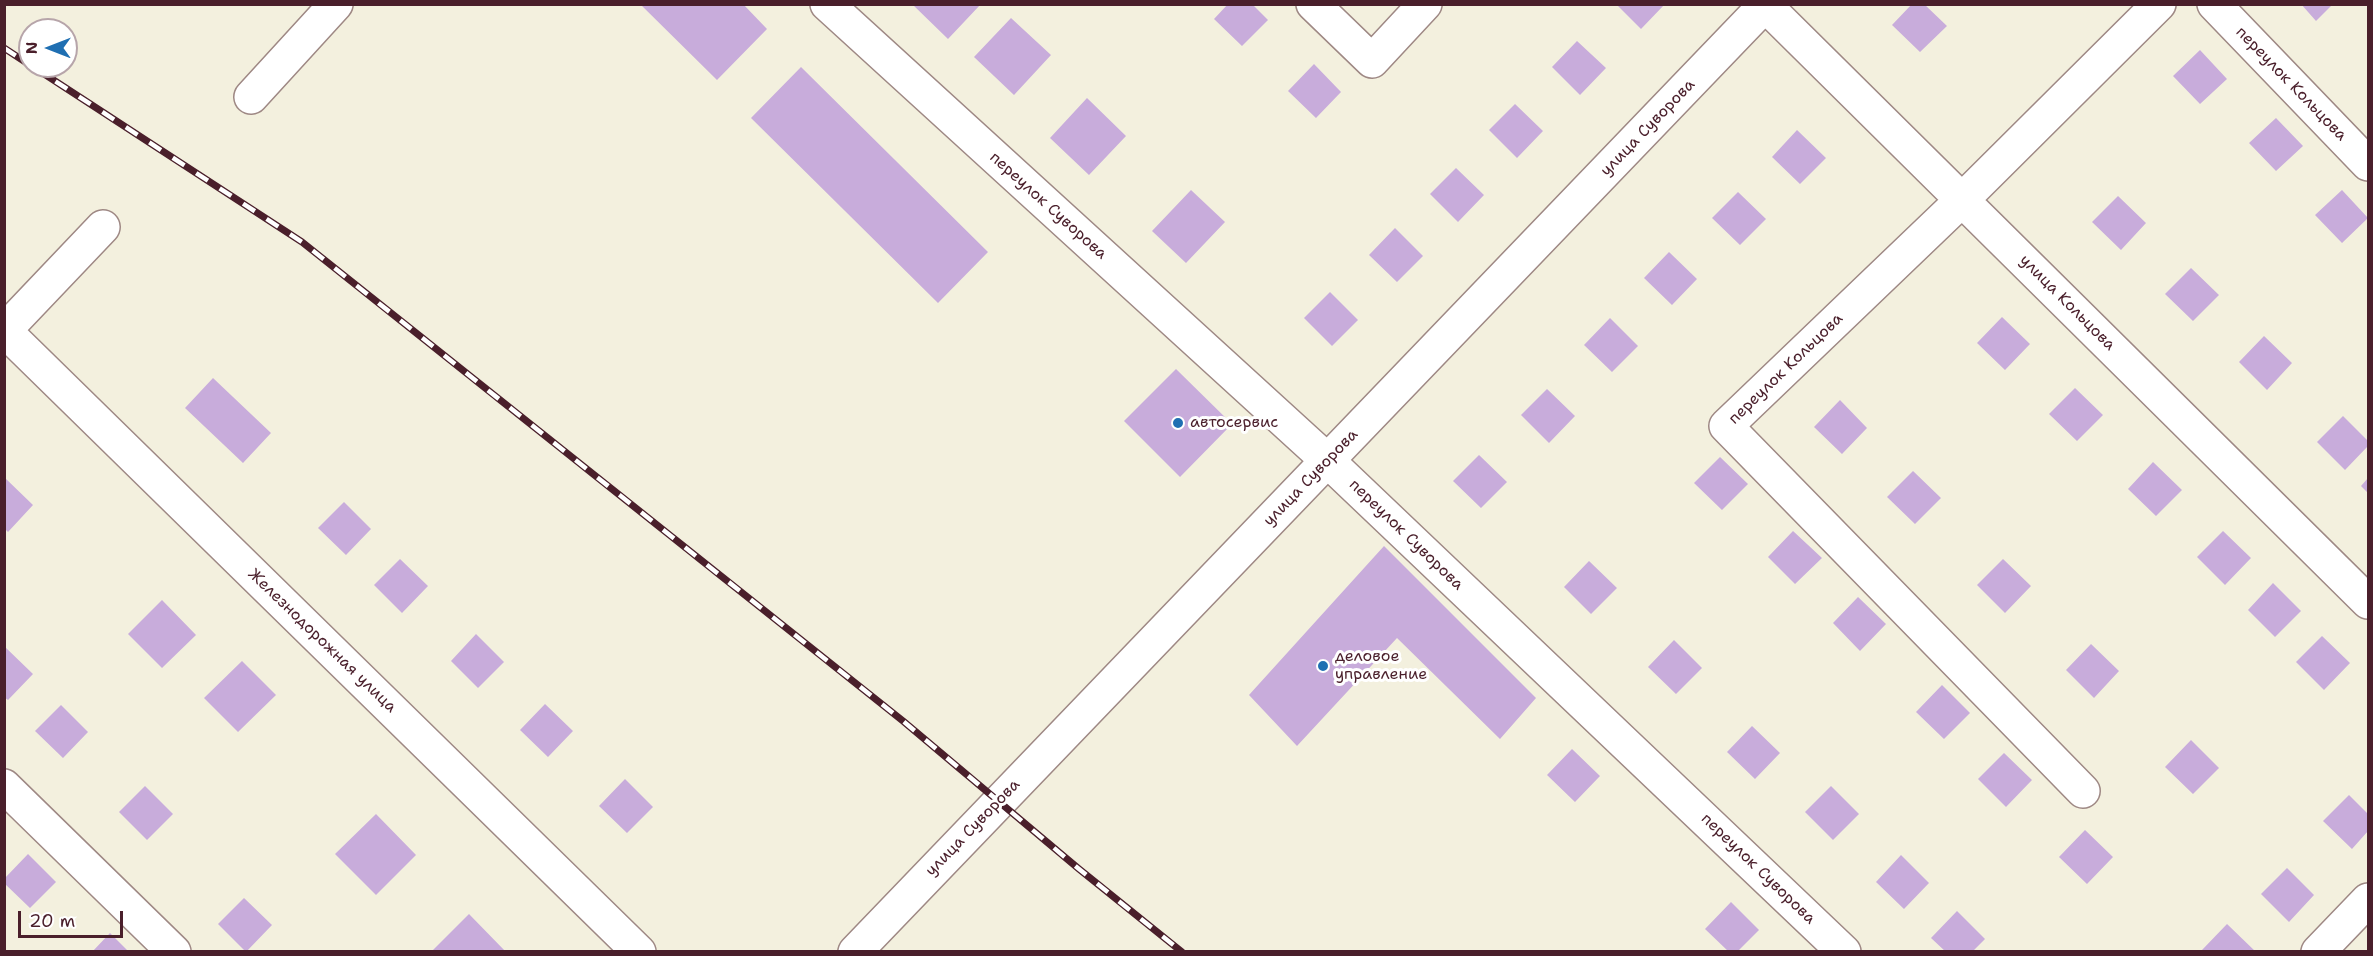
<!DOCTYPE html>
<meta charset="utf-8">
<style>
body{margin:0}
#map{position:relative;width:2373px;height:956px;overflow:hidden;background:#f3f0de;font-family:"Shantell Sans",sans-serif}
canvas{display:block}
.frame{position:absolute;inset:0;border:6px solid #4a1f2b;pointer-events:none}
.north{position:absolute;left:18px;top:18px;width:60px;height:60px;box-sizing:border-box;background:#fff;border:2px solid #b7a5aa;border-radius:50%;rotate:270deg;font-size:16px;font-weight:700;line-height:24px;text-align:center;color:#4a1f2b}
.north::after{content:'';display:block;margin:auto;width:21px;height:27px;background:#1f6fb2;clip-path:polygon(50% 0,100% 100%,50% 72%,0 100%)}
.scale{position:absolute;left:18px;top:911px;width:105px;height:27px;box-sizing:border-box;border:3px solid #4a1f2b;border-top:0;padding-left:8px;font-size:18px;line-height:21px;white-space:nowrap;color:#4a1f2b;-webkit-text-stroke:4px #fff;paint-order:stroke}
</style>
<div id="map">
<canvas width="2373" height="956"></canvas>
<div class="frame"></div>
<div class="north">N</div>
<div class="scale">20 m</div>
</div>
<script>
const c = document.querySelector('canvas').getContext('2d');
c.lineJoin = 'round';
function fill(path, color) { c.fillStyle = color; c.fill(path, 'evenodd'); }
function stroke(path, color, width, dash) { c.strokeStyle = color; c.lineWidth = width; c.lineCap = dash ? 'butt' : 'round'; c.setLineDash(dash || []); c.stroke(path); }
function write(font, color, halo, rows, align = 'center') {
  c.font = font + ' "Shantell Sans",sans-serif'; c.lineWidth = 6; c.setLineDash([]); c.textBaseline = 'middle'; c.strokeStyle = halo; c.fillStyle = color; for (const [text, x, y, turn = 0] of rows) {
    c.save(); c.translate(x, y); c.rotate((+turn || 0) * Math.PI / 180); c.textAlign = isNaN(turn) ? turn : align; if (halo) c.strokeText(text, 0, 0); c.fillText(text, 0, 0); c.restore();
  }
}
fill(new Path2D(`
 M640,4H743L767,29L717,80Z
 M912,4H981L948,39Z
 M1228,4H1252L1268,20L1242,46L1214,19Z
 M1616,4H1665L1641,29Z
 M1912,4H1924L1947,26L1920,52L1892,25Z
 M2301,4H2333L2316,21Z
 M1011,18L1051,55L1014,95L974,57Z
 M1577,41L1606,68L1580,95L1552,67Z
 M2200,50L2227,79L2200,104L2173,76Z
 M1314,64L1341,92L1316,118L1288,91Z
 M801,67L988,252L938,303L751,118Z
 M1087,98L1126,136L1089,175L1050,138Z
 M1515,104L1543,131L1517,158L1489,130Z
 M2276,118L2303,146L2276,171L2249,143Z
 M1797,130L1826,158L1800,184L1772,157Z
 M1456,168L1484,195L1458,222L1430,194Z
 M1191,190L1225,222L1186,263L1152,231Z
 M2342,190L2368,218L2342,243L2315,215Z
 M1738,192L1766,219L1740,245L1712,218Z
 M2118,196L2146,223L2121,250L2092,222Z
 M1395,228L1423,256L1397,282L1369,255Z
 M1669,252L1697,279L1672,305L1644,278Z
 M2191,268L2219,295L2193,321L2165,294Z
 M1330,292L1358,320L1332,346L1304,318Z
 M2002,317L2030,344L2005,370L1977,343Z
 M1610,318L1638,346L1612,372L1584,345Z
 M2264,336L2292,363L2267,390L2239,362Z
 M1176,369L1232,424L1180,477L1124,421Z
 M213,378L271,433L243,463L185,408Z
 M2075,388L2103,415L2077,441L2049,414Z
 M1547,389L1575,416L1549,443L1521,415Z
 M1840,400L1867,428L1842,454L1814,427Z
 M2343,416L2368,441V446L2345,470L2317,442Z
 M1479,455L1507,482L1481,508L1453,481Z
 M1720,457L1748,484L1722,510L1694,483Z
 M2153,462L2182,490L2156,516L2128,489Z
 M1913,471L1941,498L1915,524L1887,497Z
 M4,477L33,505L8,532L4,528Z
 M2368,478V493L2361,486Z
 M344,502L371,529L346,555L318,528Z
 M1793,531L1822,558L1795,584L1768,557Z
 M2223,531L2251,558L2225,585L2197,557Z
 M1384,546L1536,698L1500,739L1397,638L1297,746L1249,695Z
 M400,559L428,586L402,613L374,585Z
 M2003,559L2031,586L2005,613L1977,585Z
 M1589,561L1617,588L1591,614L1564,587Z
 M2273,583L2301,611L2275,637L2248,610Z
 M1858,597L1886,624L1860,651L1833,623Z
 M162,600L196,635L162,668L128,634Z
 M476,634L504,662L478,688L451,661Z
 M2322,636L2350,663L2324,690L2296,662Z
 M1674,640L1702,668L1676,694L1648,667Z
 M2091,644L2119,671L2094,698L2066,670Z
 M4,646L33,674L8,700L4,697Z
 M242,661L276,695L238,732L204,698Z
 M1942,685L1970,713L1944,739L1916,712Z
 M545,704L573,731L548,757L520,730Z
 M61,705L88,732L63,758L35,731Z
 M1752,726L1780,753L1755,779L1727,752Z
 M2191,740L2219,768L2193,794L2165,767Z
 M1572,749L1600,776L1575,802L1547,775Z
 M2004,753L2032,780L2006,807L1978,779Z
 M625,779L653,807L627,833L599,806Z
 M145,786L173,814L147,840L119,812Z
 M1831,786L1859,814L1833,840L1805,812Z
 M2349,795L2368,814V831L2352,849L2323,821Z
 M376,814L416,855L376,895L335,854Z
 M2085,830L2113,857L2087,884L2059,857Z
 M28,854L56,882L30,908L4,883V879Z
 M1901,855L1929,883L1904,909L1876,882Z
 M2287,868L2314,895L2289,922L2261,894Z
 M244,898L272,925L246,952L218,924Z
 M1731,902L1759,930L1737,952H1729L1705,929Z
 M1957,911L1985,939L1972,952H1946L1931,938Z
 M469,914L506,952H435L433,950Z
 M2227,924L2256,952H2203L2202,950Z
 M110,933L129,952H92Z`), '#c8acdb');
const minor = new Path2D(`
 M827,4L1328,461L1844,952
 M1313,4L1372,61L1425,4
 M1764,4L2368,602
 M2214,4L2368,164
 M251,97L336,4
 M4,331L103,227
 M5,331L639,952
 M4,786L174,952
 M2083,791L1726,426L1963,199L2159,4
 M2318,952L2368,900`);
const primary = new Path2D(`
 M855,952L1766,4`);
stroke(minor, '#9e8884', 36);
stroke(primary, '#9e8884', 36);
stroke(minor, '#fff', 33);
stroke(primary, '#fff', 33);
const rail = new Path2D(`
 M4,48L30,65
 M32,66L302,242L903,721L1079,869L1182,952`);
stroke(rail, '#4a1f2b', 7);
stroke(rail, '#fff', 4.5, [14]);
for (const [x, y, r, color] of [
 [1178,423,6,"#1f6fb2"],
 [1323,666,6,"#1f6fb2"]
]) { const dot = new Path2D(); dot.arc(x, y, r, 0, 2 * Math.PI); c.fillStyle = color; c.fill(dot); stroke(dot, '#fff', 2); }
write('16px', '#4a1f2b', '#fff', [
 ["переулок Кольцова",2291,84,46],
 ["улица Суворова",1648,128,-46],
 ["переулок Суворова",1048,206,42],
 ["улица Кольцова",2067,303,45],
 ["переулок Кольцова",1786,369,-44],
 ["улица Суворова",1311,478,-46],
 ["переулок Суворова",1406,535,44],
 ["Железнодорожная улица",322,641,44],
 ["улица Суворова",973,828,-46],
 ["переулок Суворова",1758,869,44]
]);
write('16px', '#4a1f2b', '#fff', [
 ["автосервис",1190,423],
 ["деловое",1335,657],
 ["управление",1335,675]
], 'left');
</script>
